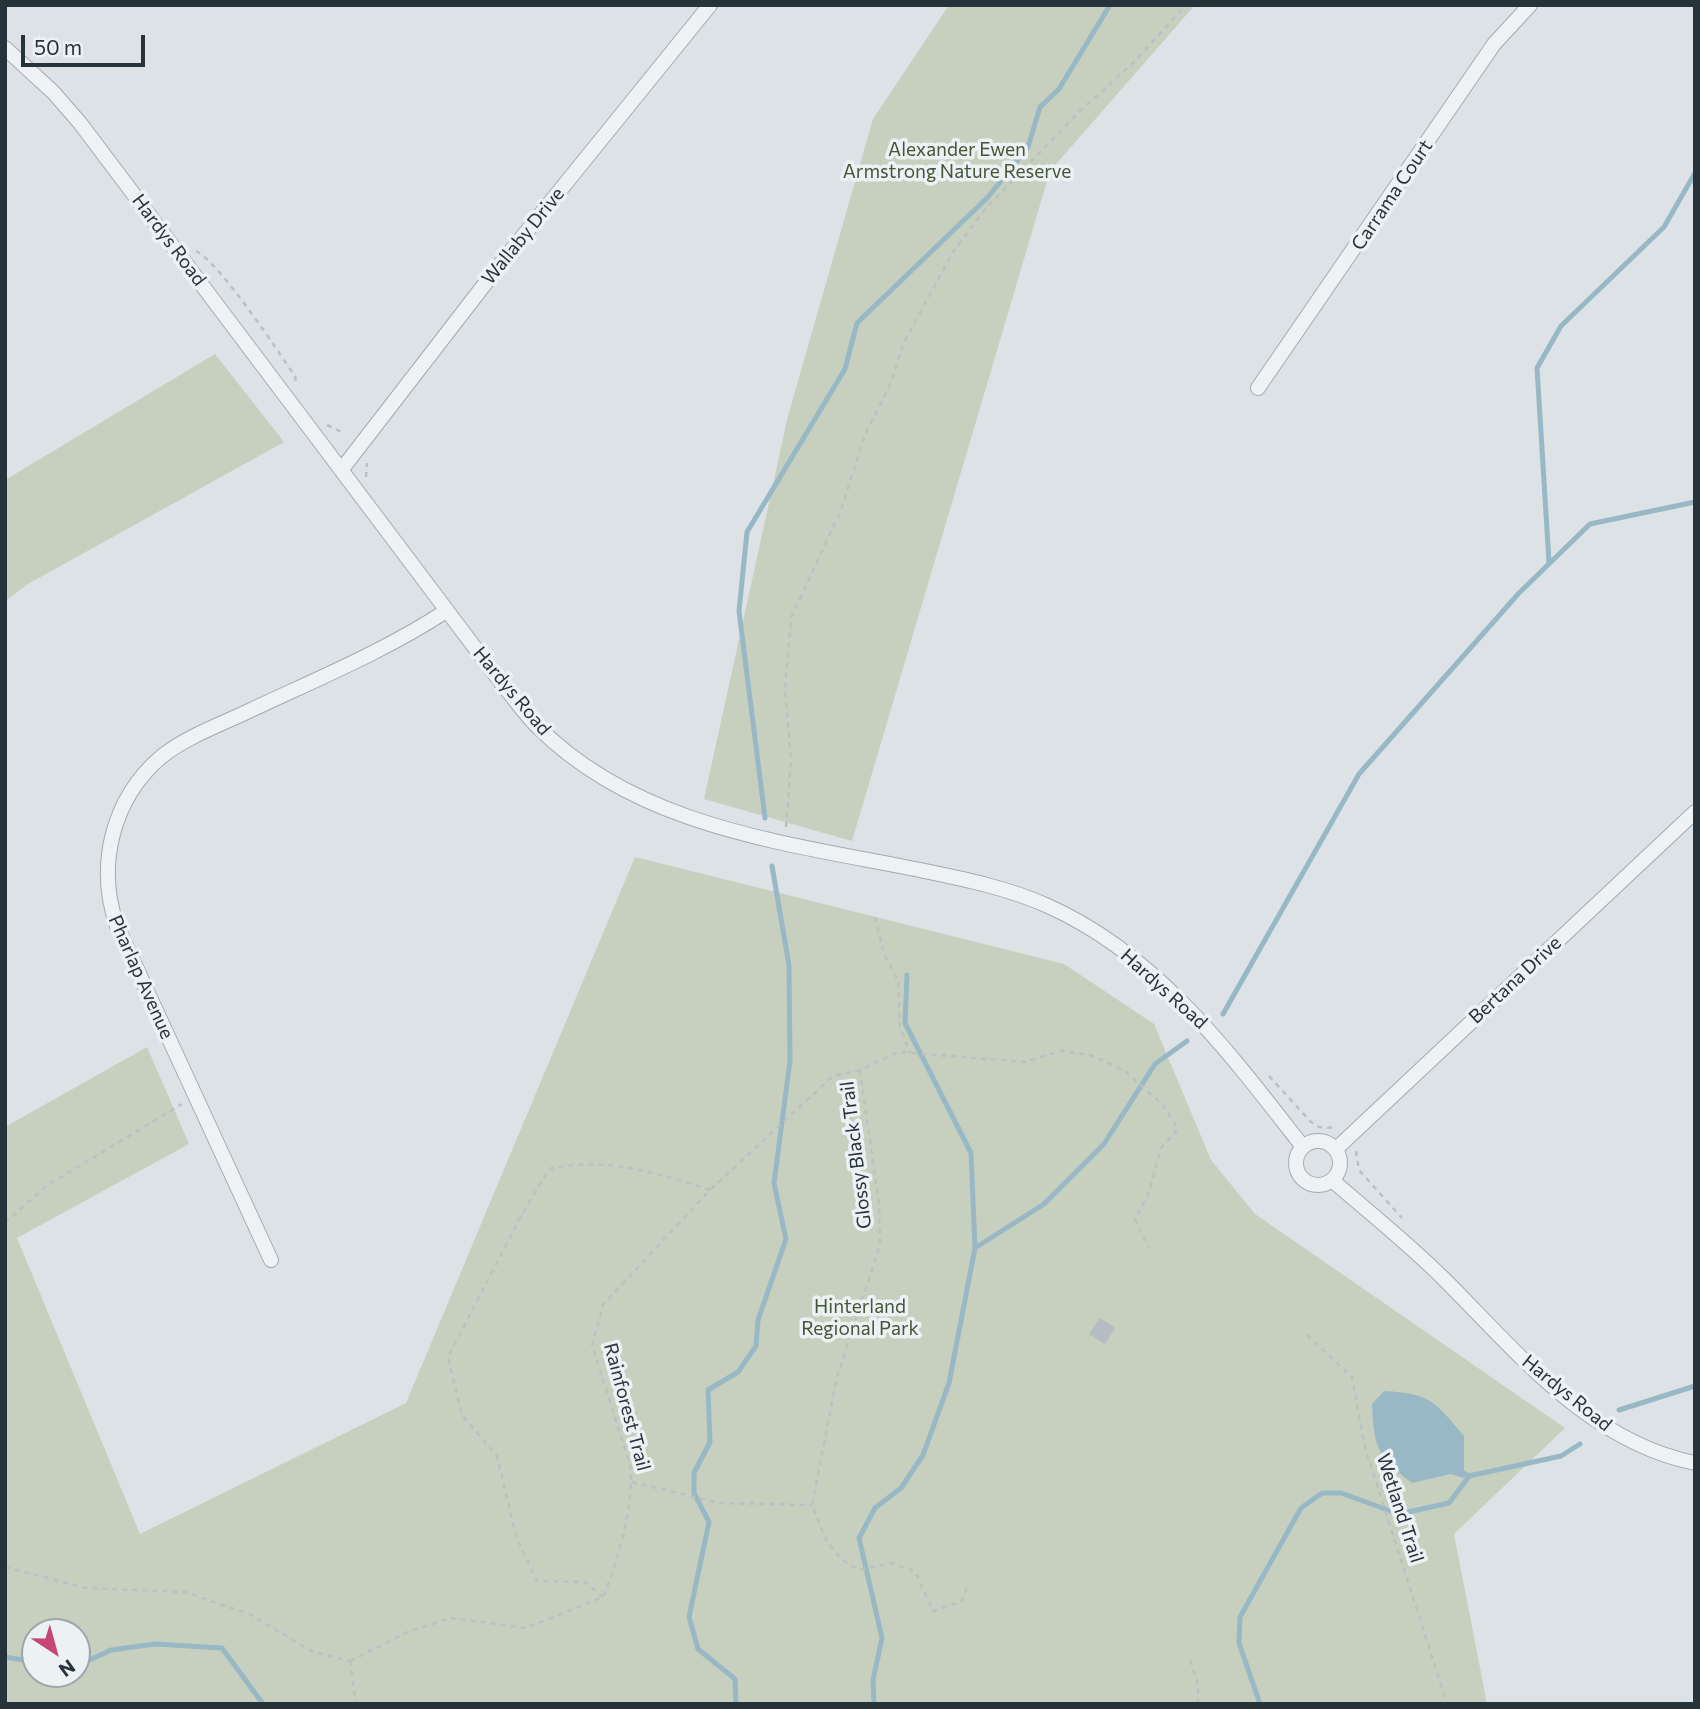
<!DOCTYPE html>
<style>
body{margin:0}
#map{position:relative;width:1700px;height:1709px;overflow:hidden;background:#dde2e6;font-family:Commissioner,sans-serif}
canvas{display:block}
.frame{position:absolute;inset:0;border:7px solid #27333b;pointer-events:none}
.north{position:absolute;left:21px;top:1618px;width:70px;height:70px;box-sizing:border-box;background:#ecf1f4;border:2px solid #9da5aa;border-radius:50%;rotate:144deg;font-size:19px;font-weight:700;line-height:28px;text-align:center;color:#27333b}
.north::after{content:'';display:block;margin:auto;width:24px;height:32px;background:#c64678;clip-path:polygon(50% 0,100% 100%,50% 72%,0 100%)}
.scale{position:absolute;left:21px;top:35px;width:124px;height:32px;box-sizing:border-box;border:4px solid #27333b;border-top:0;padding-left:9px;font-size:21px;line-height:24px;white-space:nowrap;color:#27333b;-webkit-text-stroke:5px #ecf1f4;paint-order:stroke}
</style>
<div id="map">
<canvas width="1700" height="1709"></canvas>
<div class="frame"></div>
<div class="north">N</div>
<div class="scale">50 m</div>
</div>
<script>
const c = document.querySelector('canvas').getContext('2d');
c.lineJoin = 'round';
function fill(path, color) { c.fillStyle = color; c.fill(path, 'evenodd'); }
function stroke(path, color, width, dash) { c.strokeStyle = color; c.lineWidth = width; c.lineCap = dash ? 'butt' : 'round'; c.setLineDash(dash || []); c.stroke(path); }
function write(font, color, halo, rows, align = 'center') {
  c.font = font + ' Commissioner,sans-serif'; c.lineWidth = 7; c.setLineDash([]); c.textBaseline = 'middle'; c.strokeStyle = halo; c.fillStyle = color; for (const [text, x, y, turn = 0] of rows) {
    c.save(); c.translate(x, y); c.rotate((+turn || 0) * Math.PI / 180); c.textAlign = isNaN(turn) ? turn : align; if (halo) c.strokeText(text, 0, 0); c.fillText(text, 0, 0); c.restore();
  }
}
fill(new Path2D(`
 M949,5H1195L1050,171L852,841L704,799L788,416L873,119Z
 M215,354L284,442L28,584L5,601V480Z
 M635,857L1064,964L1154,1024L1211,1160L1255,1214L1565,1428L1454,1534L1487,1704H5V1127L147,1047L189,1144L17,1238L140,1534L406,1403ZM35,1632H77V1674H35Z`), '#c7cfbe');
fill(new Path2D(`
 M1384,1391C1432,1394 1434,1401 1464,1436V1478L1451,1474L1412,1483C1377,1456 1374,1448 1372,1404Z`), '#99b8c5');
stroke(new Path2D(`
 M1549,562L1537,368L1561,326L1664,227L1695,173
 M765,818L739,611L747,532L845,369L857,323L988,197L1028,147L1040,107L1059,89L1110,5
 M1223,1014L1359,774L1519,593L1590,524L1695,502
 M975,1248L1044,1204L1104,1144L1155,1064L1187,1041
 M1619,1410L1695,1386
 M1458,1470L1469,1476L1561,1456L1580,1444
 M5,1657L35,1662
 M77,1666L111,1650L155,1644L222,1648L263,1704
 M736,1704L735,1679L698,1649L689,1617L709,1522L694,1493V1473L710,1442L708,1390L738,1372L756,1346L758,1320L786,1239L774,1183L790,1061L789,965L772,866
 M874,1704L873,1680L882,1638L859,1538L875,1508L901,1488L923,1455L949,1383L975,1248L971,1153L905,1023L907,975
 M1260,1704L1239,1643L1240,1617L1301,1508L1322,1493H1341L1399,1514L1449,1503L1469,1476`), '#99b8c5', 5);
fill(new Path2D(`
 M1100,1318L1115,1328L1105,1344L1089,1334Z`), '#b4bdc2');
const minor = new Path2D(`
 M5,48L53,92L80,123L506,689C516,701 525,714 536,725C633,824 777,842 905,867C953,877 1004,886 1048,906C1158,955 1231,1055 1303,1147
 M1258,388L1494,44L1530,5
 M342,469L498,267L710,5
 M1296 1163a22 22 0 1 1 44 0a22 22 0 1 1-44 0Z
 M1336,1149L1695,812
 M1333,1181C1370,1213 1410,1245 1445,1280C1517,1352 1589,1442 1695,1463
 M271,1260L117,926C96,866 112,799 161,757C187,736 222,724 251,710C317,679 385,651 446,611`);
stroke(minor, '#a3aaaf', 16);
stroke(new Path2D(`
 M196,251C220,263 277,350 295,376L296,383
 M327,425L344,433
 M366,477L367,463
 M786,827L791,761L785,689L791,618L841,510L865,435L891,383L903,344L953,252L986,208L1078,113L1135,61L1186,5
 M875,917L884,954L898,980L900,1027L910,1053
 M860,1070L879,1204L880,1245L837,1377L812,1505L826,1540L841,1559L859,1570L891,1563L915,1571L933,1611L961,1602L969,1583
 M1269,1076L1311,1122L1319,1127L1335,1128
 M1356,1151L1359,1170L1402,1218
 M5,1223L46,1186L182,1104
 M1307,1335L1352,1377L1364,1444L1447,1704
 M632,1482L719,1503L812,1505
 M5,1567L86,1588L185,1592L249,1614L313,1652L350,1661
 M603,1597L585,1582L537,1581L516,1536L497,1456L462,1415L448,1357L521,1216L549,1169C604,1156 658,1173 710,1190
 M1190,1660L1198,1685V1704
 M350,1661L410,1631L451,1618L526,1628L603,1597C618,1561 635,1503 630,1465L592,1345L603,1305L710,1190L833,1076L860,1070L898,1052L1025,1062L1061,1051L1090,1055L1124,1070L1163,1105L1178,1129L1161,1148L1148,1195L1135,1219L1149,1248
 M350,1661L356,1704`), '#bbc0c4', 2.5, [5, 5]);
stroke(minor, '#eff2f4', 14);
write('19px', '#435635', '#ecf1f4', [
 ["Alexander Ewen",957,150],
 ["Armstrong Nature Reserve",957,172],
 ["Hinterland",860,1307],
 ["Regional Park",860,1329]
]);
write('19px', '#27333b', '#ecf1f4', [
 ["Carrama Court",1392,195,-56],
 ["Wallaby Drive",523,236,-51],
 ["Hardys Road",169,240,53],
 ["Hardys Road",512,691,50],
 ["Pharlap Avenue",141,977,66],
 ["Bertana Drive",1515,980,-43],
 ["Hardys Road",1164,989,42],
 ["Glossy Black Trail",856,1155,-97],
 ["Hardys Road",1567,1393,39],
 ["Rainforest Trail",627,1407,75],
 ["Wetland Trail",1400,1508,72]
]);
</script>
